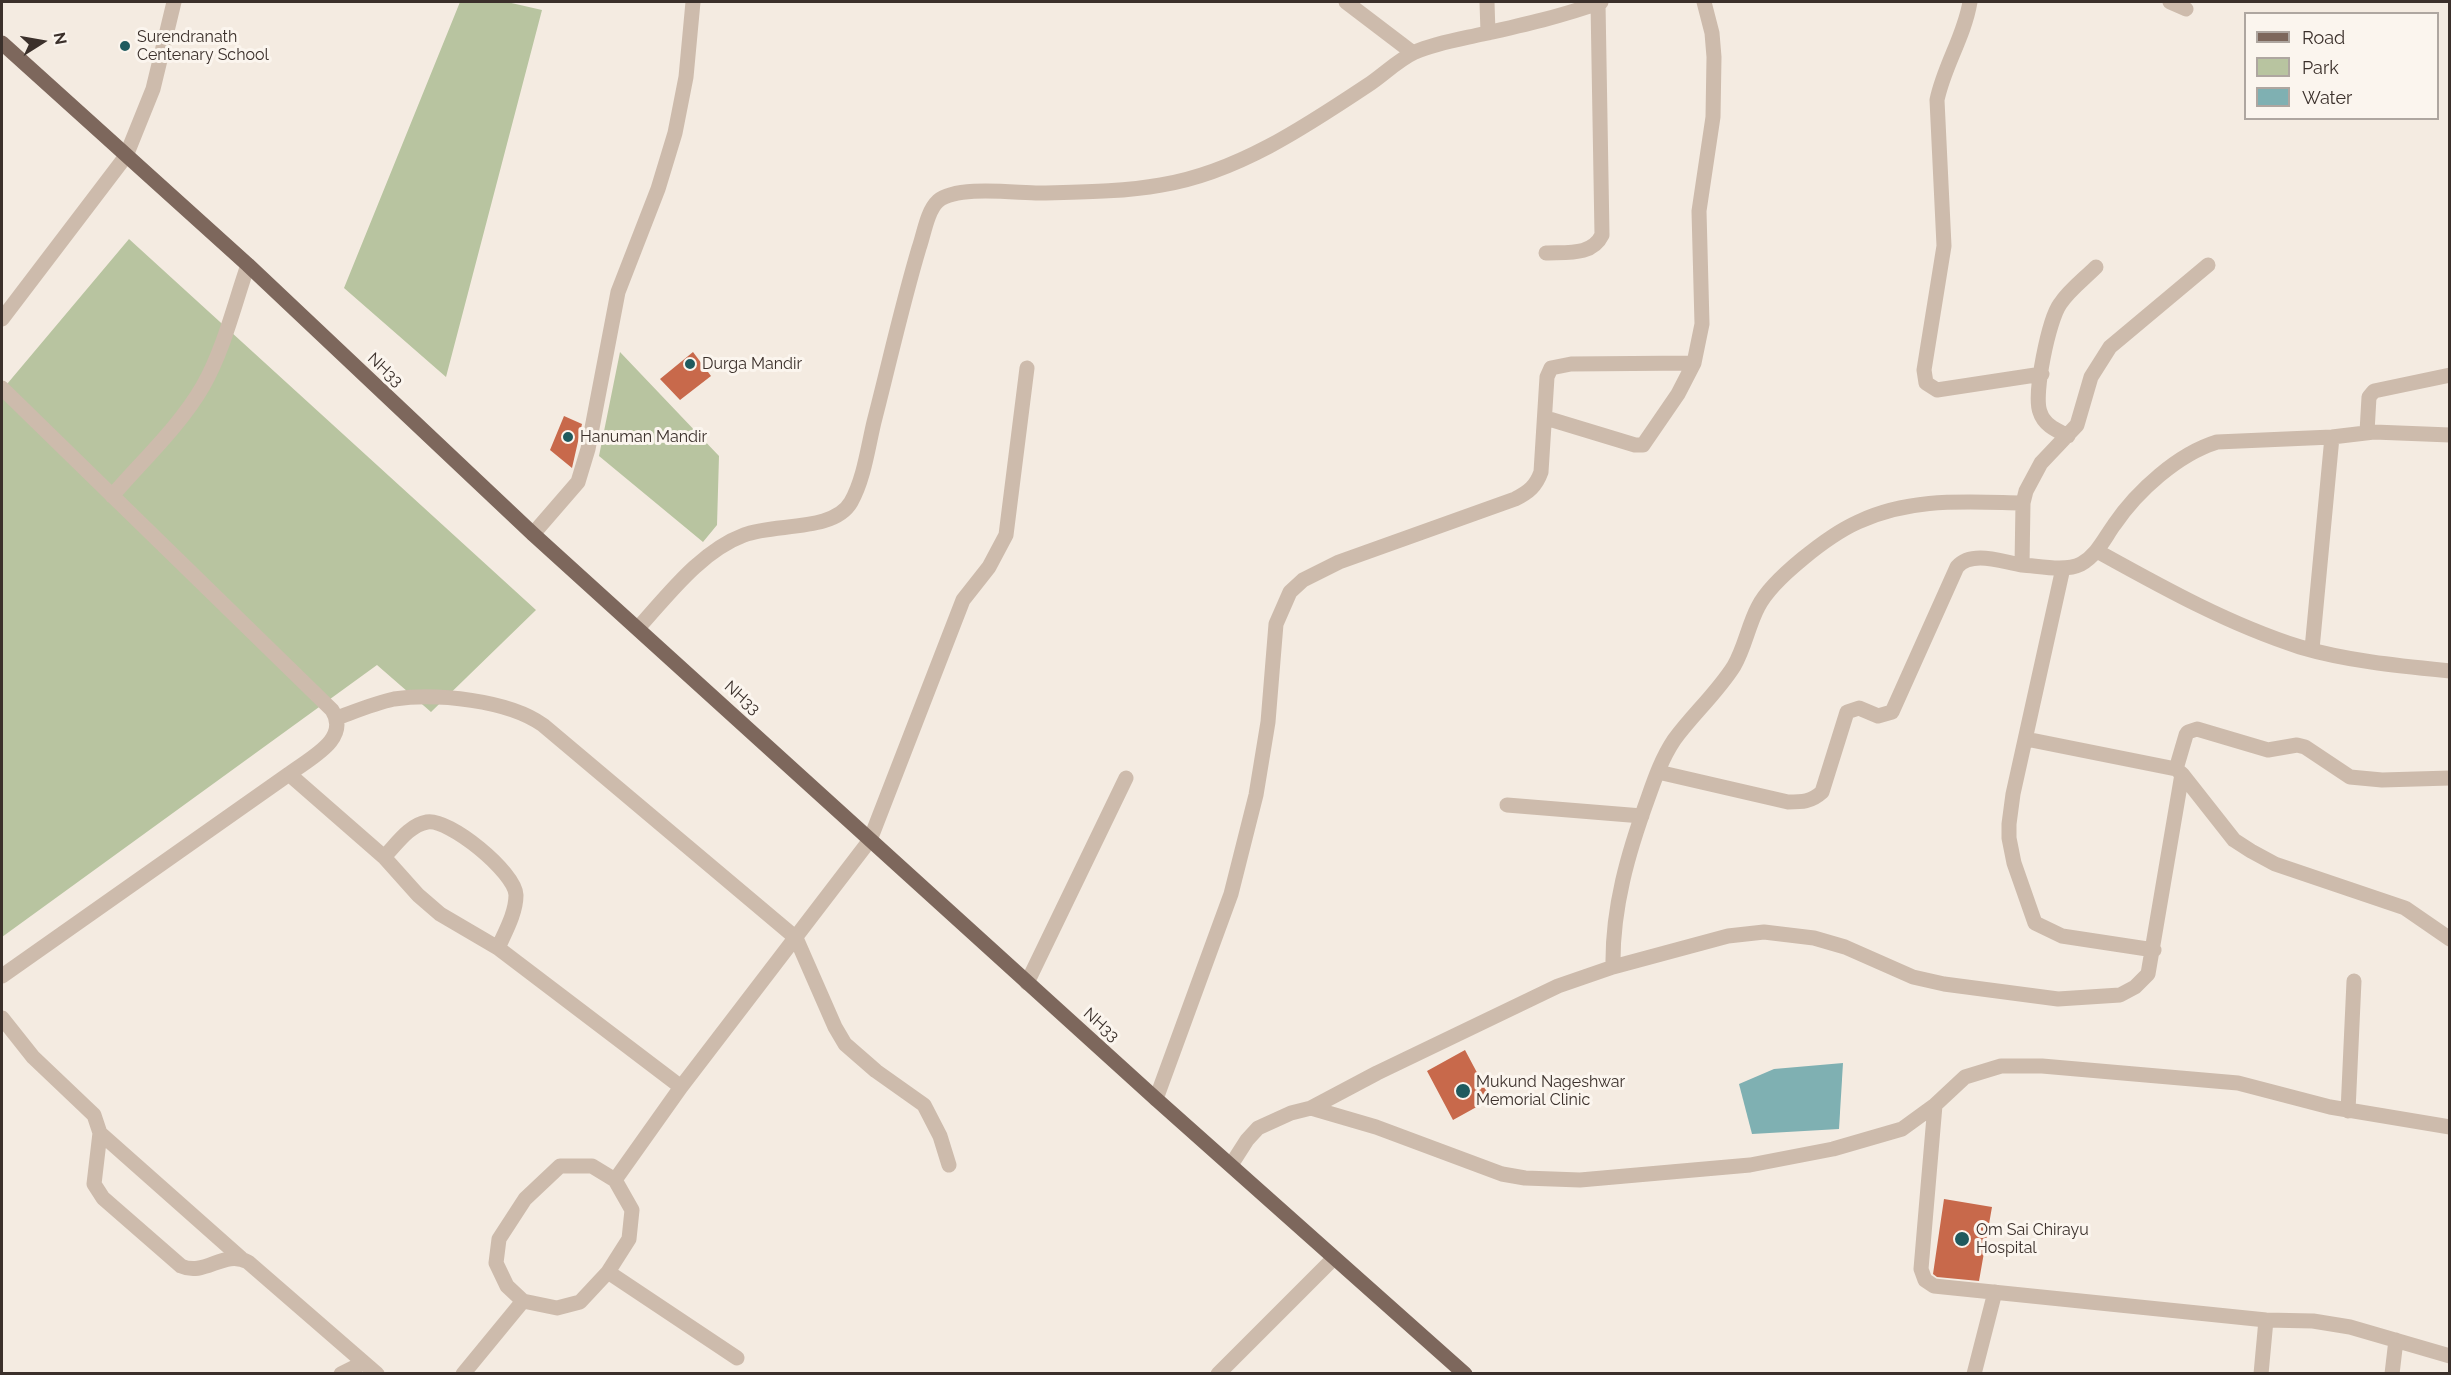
<!DOCTYPE html>
<style>
body{margin:0}
#map{position:relative;width:2451px;height:1375px;overflow:hidden;background:#f4ebe1;font-family:Raleway,sans-serif}
canvas{display:block}
.frame{position:absolute;inset:0;border:3px solid #3b302b;pointer-events:none}
.legend{position:absolute;left:2244px;top:12px;width:195px;height:108px;box-sizing:border-box;background:#fbf5ee;border:2px solid #aea6a0;margin:0;padding:8px 10px;list-style:none;font-size:18px;color:#3b302b}
.legend li{display:flex;align-items:center;gap:12px;height:30px}
.legend b{width:30px;border:2px solid #aea6a0}
.north{position:absolute;left:12px;top:12px;width:60px;height:60px;-webkit-text-stroke:4px #fbf5ee;paint-order:stroke;rotate:79deg;font-size:16px;font-weight:700;line-height:24px;text-align:center;color:#3b302b}
.north::after{content:'';display:block;margin:auto;width:21px;height:27px;background:#3b302b;clip-path:polygon(50% 0,100% 100%,50% 72%,0 100%)}
</style>
<div id="map">
<canvas width="2451" height="1375"></canvas>
<div class="frame"></div>
<ul class="legend">
<li><b style="height:8px;background:#7d675c"></b>Road</li>
<li><b style="height:16px;background:#b8c4a0"></b>Park</li>
<li><b style="height:16px;background:#7fb0b2"></b>Water</li>
</ul>
<div class="north">N</div>
</div>
<script>
const c = document.querySelector('canvas').getContext('2d');
c.lineJoin = 'round';
function fill(path, color) { c.fillStyle = color; c.fill(path, 'evenodd'); }
function stroke(path, color, width, dash) { c.strokeStyle = color; c.lineWidth = width; c.lineCap = dash ? 'butt' : 'round'; c.setLineDash(dash || []); c.stroke(path); }
function write(font, color, halo, rows, align = 'center') {
  c.font = font + ' Raleway,sans-serif'; c.lineWidth = 6; c.setLineDash([]); c.textBaseline = 'middle'; c.strokeStyle = halo; c.fillStyle = color; for (const [text, x, y, turn = 0] of rows) {
    c.save(); c.translate(x, y); c.rotate((+turn || 0) * Math.PI / 180); c.textAlign = isNaN(turn) ? turn : align; if (halo) c.strokeText(text, 0, 0); c.fillText(text, 0, 0); c.restore();
  }
}
fill(new Path2D(`
 M460,2H507L542,10L446,377L344,288Z
 M129,239L536,610L431,712L377,665L2,937V390Z
 M620,352L719,456L717,525L703,542L599,456Z`), '#b8c4a0');
fill(new Path2D(`
 M1843,1063L1839,1129L1752,1134L1739,1084L1774,1069Z`), '#7fb0b2');
fill(new Path2D(`
 M693,352L711,376L680,400L660,379Z
 M564,416L582,424L572,468L550,450Z
 M1465,1050L1491,1099L1453,1120L1427,1071Z
 M1944,1199L1992,1207L1979,1281L1937,1277L1933,1274Z`), '#c8694b');
stroke(new Path2D(`
 M1346,2L1413,53
 M1487,2L1488,33
 M1970,2C1964,37 1944,66 1937,100L1944,246L1924,370L1926,383L1937,390L2042,374
 M2170,2L2186,9
 M1546,253C1567,252 1592,256 1602,235L1598,3
 M2,319L126,156L153,89L174,2
 M2,388L332,710C351,739 310,758 289,774
 M1546,418L1635,445H1643L1678,394L1694,363L1702,324L1699,211L1713,117L1714,57L1712,33L1704,2
 M2367,432L2369,397L2374,391L2450,375
 M2068,436C2056,430 2044,425 2040,412C2033,395 2049,319 2060,304C2069,290 2084,279 2096,267
 M112,496C142,461 180,426 203,386C224,349 234,305 248,265
 M533,534L578,482L588,449L618,292L658,189L675,133L686,77L693,2
 M2097,551C2162,587 2228,624 2300,647C2347,661 2400,666 2450,671
 M2022,565C2039,566 2065,572 2081,564C2097,555 2104,539 2114,525C2137,491 2178,454 2217,442L2332,437L2374,432L2450,435
 M2063,568L2013,794L2009,824V838L2014,863L2035,923L2062,936L2154,950
 M639,627C668,595 701,551 744,535C774,523 834,532 851,502C864,479 868,447 874,422C889,364 902,305 919,248C924,234 927,211 938,201C957,185 1015,193 1039,193C1079,192 1122,192 1161,185C1236,173 1305,127 1368,85C1383,75 1398,60 1415,52C1436,43 1461,39 1483,34C1523,25 1563,16 1601,2
 M2312,649L2332,437
 M337,718C356,711 375,703 394,699C437,693 508,700 543,725L796,938L835,1027L845,1044L876,1071L924,1105L940,1136L949,1165
 M2026,739L2176,769L2186,735L2188,732L2197,729L2268,750L2297,745L2305,747L2350,777L2382,780L2450,778
 M1658,772L1788,802C1802,802 1811,802 1822,792L1847,712L1859,708L1878,716L1892,712L1957,567C1972,550 2002,562 2022,565L2023,503L2026,491L2041,463L2077,425L2091,377L2110,347L2208,265
 M2182,774L2234,840L2251,851L2275,864L2405,908L2450,939
 M1507,805L1642,816
 M498,948C505,932 516,913 516,895C515,872 449,818 427,822C409,825 396,845 384,857L418,895L440,914L498,948L681,1087L615,1180
 M1613,967C1612,908 1628,853 1648,798C1655,778 1662,758 1674,740C1693,714 1717,693 1734,666C1745,647 1748,626 1758,607C1772,579 1829,535 1858,522C1911,497 1966,502 2023,503
 M2,976L289,774L384,857
 M1027,983L1126,778
 M2,1018L33,1057L94,1115L100,1133L94,1184L103,1198L181,1266C205,1277 224,1249 248,1262L377,1374
 M681,1087L870,840L963,600L989,567L1006,535L1027,368
 M1156,1099L1231,894L1256,795L1268,722L1276,624L1290,592L1303,580L1339,562L1515,499C1529,492 1536,486 1541,472L1547,377L1551,368L1571,364L1694,363
 M1935,1105L1921,1269L1925,1280L1934,1286L2266,1320L2313,1321L2350,1327L2450,1356
 M1311,1108L1377,1073L1558,986L1613,967L1728,936L1764,932L1814,938L1845,947L1913,977L1944,984L2058,999L2120,995L2135,987L2148,974L2182,774L2176,769
 M2348,1111L2354,981
 M100,1133L241,1258
 M1231,1165L1247,1140L1258,1128L1291,1113L1311,1108L1376,1127L1502,1174L1525,1178L1580,1180L1750,1165L1833,1149L1902,1129L1935,1105L1965,1077L2001,1066H2042L2238,1083L2330,1107L2450,1127
 M560,1166H592L615,1180L632,1210L629,1239L608,1272L580,1302L557,1308L523,1301L507,1286L496,1263L499,1239L525,1199Z
 M608,1272L737,1358
 M341,1374L363,1363
 M463,1374L523,1301
 M1218,1374L1334,1258
 M1974,1374L1995,1292
 M2261,1374L2266,1320
 M2392,1374L2396,1340`), '#cdbbac', 15);
stroke(new Path2D(`
 M2,43L248,265L533,534L1156,1099L1465,1374`), '#7d675c', 15);
for (const [x, y, r, color] of [
 [125,46,6,"#1f5a5e"],
 [690,364,6,"#1f5a5e"],
 [568,437,6,"#1f5a5e"],
 [1463,1091,8,"#1f5a5e"],
 [1962,1239,8,"#1f5a5e"]
]) { const dot = new Path2D(); dot.arc(x, y, r, 0, 2 * Math.PI); c.fillStyle = color; c.fill(dot); stroke(dot, '#fbf5ee', 2); }
write('16px', '#3b302b', '#fbf5ee', [
 ["Surendranath",137,37],
 ["Centenary School",137,55],
 ["Durga Mandir",702,364],
 ["Hanuman Mandir",580,437],
 ["Mukund Nageshwar",1476,1082],
 ["Memorial Clinic",1476,1100],
 ["Om Sai Chirayu",1976,1230],
 ["Hospital",1976,1248]
], 'left');
write('16px', '#3b302b', '#fbf5ee', [
 ["NH33",385,370,43],
 ["NH33",742,698,42],
 ["NH33",1101,1025,42]
]);
</script>
